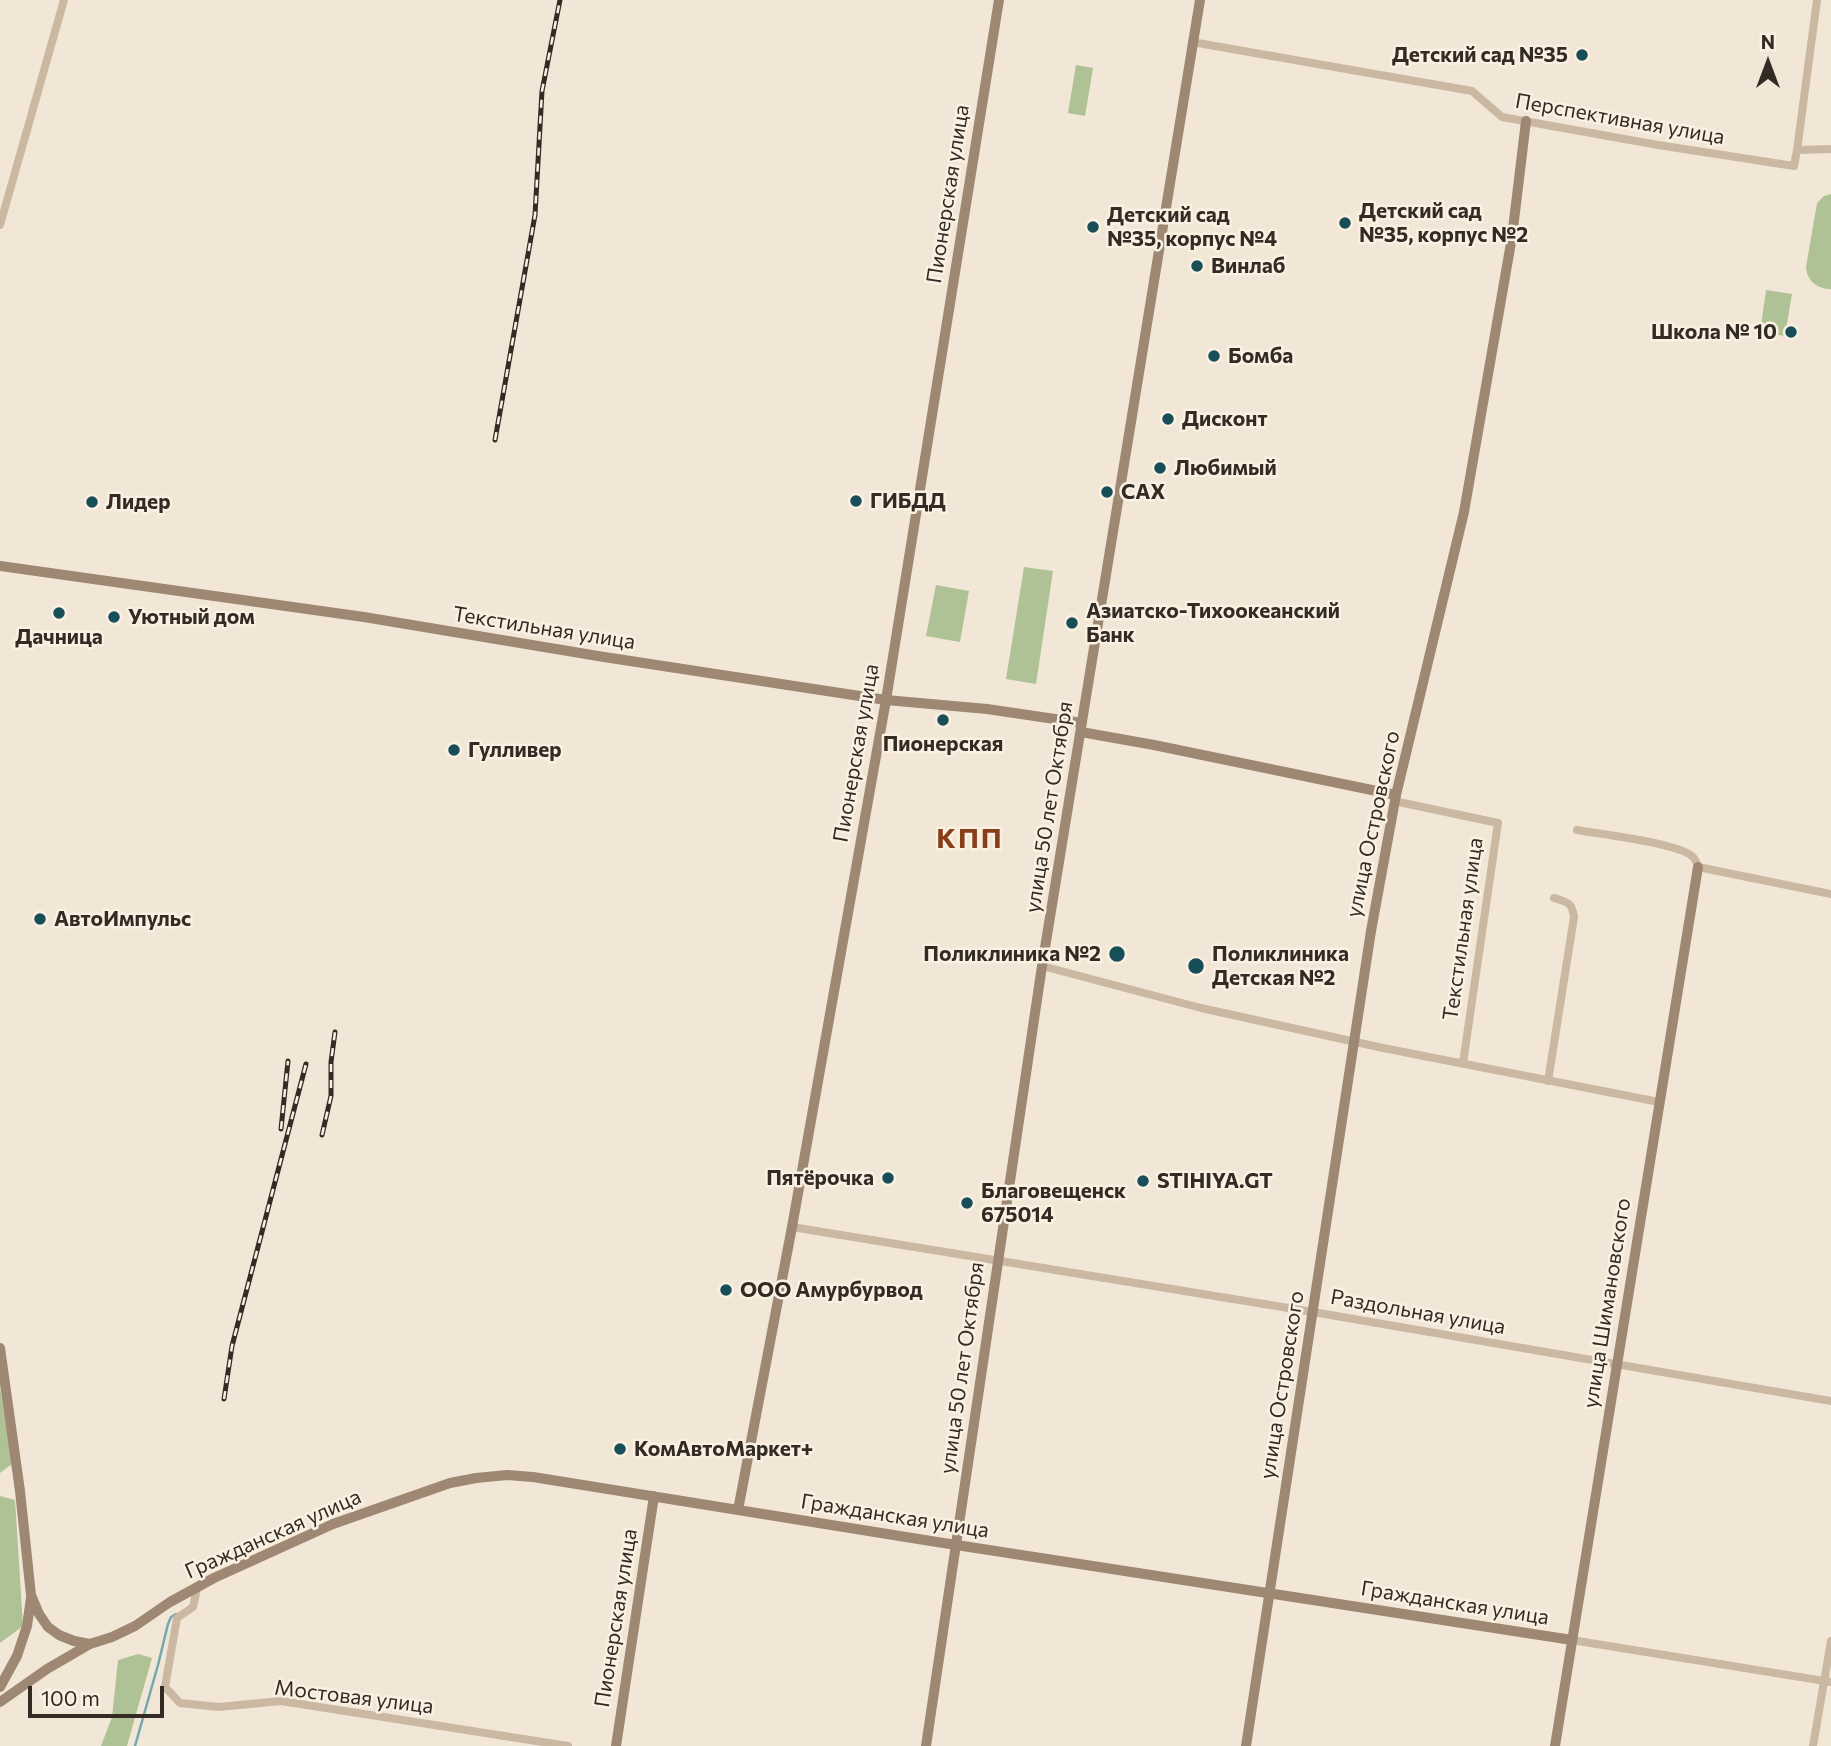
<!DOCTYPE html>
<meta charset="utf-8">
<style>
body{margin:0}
#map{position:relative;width:1831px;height:1746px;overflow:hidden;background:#f2e7d6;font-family:Commissioner,sans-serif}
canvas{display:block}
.north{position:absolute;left:1733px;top:28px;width:70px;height:70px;-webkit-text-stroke:5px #faf1e2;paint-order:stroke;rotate:0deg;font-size:19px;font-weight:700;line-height:28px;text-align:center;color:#342b25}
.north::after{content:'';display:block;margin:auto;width:24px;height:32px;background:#342b25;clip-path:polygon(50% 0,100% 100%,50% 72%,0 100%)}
.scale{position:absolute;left:28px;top:1686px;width:136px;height:32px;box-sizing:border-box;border:4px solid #342b25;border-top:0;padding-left:9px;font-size:21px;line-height:24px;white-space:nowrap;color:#342b25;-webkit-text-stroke:5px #faf1e2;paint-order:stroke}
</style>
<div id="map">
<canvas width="1831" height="1746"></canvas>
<div class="north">N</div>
<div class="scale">100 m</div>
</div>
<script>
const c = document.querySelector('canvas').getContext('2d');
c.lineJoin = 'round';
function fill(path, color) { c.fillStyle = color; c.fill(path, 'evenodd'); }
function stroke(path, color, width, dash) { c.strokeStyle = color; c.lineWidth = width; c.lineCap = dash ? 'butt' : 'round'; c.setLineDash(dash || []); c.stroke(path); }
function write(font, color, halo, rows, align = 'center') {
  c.font = font + ' Commissioner,sans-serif'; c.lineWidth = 5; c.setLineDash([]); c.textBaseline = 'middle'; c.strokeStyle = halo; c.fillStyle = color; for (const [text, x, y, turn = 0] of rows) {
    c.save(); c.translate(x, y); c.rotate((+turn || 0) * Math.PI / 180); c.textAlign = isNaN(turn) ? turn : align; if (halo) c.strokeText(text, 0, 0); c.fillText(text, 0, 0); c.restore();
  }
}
fill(new Path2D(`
 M1076,65L1093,68L1085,116L1068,113Z
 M1831,194V289C1817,289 1807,281 1806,267L1817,203L1824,196Z
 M1766,290L1792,294L1785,336L1760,332Z
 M1024,567L1053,571L1036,684L1006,679Z
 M936,585L969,591L960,642L926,636Z
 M0,1387L12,1464L0,1473Z
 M0,1496L15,1500L23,1626L0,1643Z
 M138,1654L152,1658L127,1746H101L112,1717L118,1660Z`), '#afc296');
stroke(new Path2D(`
 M135,1746L158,1665L168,1624L171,1617L176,1614`), '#74a8b1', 2.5);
stroke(new Path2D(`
 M1192,42L1472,91L1502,117L1658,145L1794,166L1797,150L1831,149
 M1797,150L1817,0
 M0,225L64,0
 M1394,801L1498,823L1463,1063
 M1577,830C1599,834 1680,843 1693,857C1695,859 1697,864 1698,867L1831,894
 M1042,966L1201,1008L1383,1048L1659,1102
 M1548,1081L1574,917C1572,902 1567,902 1554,898
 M792,1227L1313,1312L1831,1401
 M197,1589L193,1607L177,1618L165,1687L180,1703L219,1707L281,1701L568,1746
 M1572,1640L1831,1682
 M1813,1746L1831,1641`), '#cab8a2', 8);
stroke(new Path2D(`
 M0,566L364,617L604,657L886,700L987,709L1082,723
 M1081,732L1154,745L1396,795
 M0,1348L20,1491L31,1595L39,1614L48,1627L59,1635L74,1641L90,1644
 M738,1510L792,1227L886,700L999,0
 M0,1687L17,1656L27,1626L31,1598
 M0,1702L47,1669L90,1644L112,1637L135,1626L170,1602L214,1578L333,1524L450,1483L476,1478L507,1475L533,1477L937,1542L1572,1640
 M616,1746L654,1496
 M926,1746L1042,966L1200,0
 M1246,1746L1371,931L1396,795L1464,512L1512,237L1526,121
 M1555,1746L1698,867`), '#9e8773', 10);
const rail = new Path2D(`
 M495,440L535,215L542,91L560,0
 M281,1129L288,1061
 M322,1135L331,1096V1062L335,1032
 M224,1399L232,1346L306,1064`);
stroke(rail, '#342b25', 5);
stroke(rail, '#faf1e2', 2.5, [8]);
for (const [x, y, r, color] of [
 [1582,55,7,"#184e58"],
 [1345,223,7,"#184e58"],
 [1093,227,7,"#184e58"],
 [1197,266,7,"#184e58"],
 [1791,332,7,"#184e58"],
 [1214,356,7,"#184e58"],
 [1168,419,7,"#184e58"],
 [1160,468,7,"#184e58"],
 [1107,492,7,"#184e58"],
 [856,501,7,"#184e58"],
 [92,502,7,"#184e58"],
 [59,613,7,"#184e58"],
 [114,617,7,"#184e58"],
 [1072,623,7,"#184e58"],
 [943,720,7,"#184e58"],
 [454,750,7,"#184e58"],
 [40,919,7,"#184e58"],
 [1117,954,9,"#184e58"],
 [1196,966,9,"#184e58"],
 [888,1178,7,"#184e58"],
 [1143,1181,7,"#184e58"],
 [967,1203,7,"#184e58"],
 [726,1290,7,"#184e58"],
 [620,1449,7,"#184e58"]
]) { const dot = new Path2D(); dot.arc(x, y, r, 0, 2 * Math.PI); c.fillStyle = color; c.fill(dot); stroke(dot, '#faf1e2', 2.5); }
write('bold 21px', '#342b25', '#faf1e2', [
 ["Детский сад №35",1568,55,"right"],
 ["Детский сад",1359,211],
 ["№35, корпус №2",1359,235],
 ["Детский сад",1107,215],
 ["№35, корпус №4",1107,239],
 ["Винлаб",1211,266],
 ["Школа № 10",1777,332,"right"],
 ["Бомба",1228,356],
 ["Дисконт",1182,419],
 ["Любимый",1174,468],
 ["САХ",1121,492],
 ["ГИБДД",870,501],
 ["Лидер",106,502],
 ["Азиатско-Тихоокеанский",1086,611],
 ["Банк",1086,635],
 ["Уютный дом",128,617],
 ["Дачница",59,637,"center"],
 ["Пионерская",943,744,"center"],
 ["Гулливер",468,750],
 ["АвтоИмпульс",54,919],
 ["Поликлиника №2",1101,954,"right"],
 ["Поликлиника",1212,954],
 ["Детская №2",1212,978],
 ["Пятёрочка",874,1178,"right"],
 ["STIHIYA.GT",1157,1181],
 ["Благовещенск",981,1191],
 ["675014",981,1215],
 ["ООО Амурбурвод",740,1290],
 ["КомАвтоМаркет+",634,1449]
], 'left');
write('21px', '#342b25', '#faf1e2', [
 ["Перспективная улица",1620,119,10],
 ["Пионерская улица",948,194,-81],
 ["Текстильная улица",544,628,9],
 ["Пионерская улица",856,753,-80],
 ["улица 50 лет Октября",1049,807,-81],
 ["улица Островского",1373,824,-78],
 ["Текстильная улица",1463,929,-82],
 ["улица Шимановского",1607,1303,-81],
 ["Раздольная улица",1418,1312,10],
 ["улица 50 лет Октября",962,1368,-82],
 ["улица Островского",1282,1385,-81],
 ["Гражданская улица",895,1516,9],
 ["Гражданская улица",273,1534,-24],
 ["Гражданская улица",1455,1603,9],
 ["Пионерская улица",616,1618,-81],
 ["Мостовая улица",354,1697,7]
]);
c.letterSpacing = '2px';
write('bold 28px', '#883e19', '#faf1e2', [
 ["КПП",970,839]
]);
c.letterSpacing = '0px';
</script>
